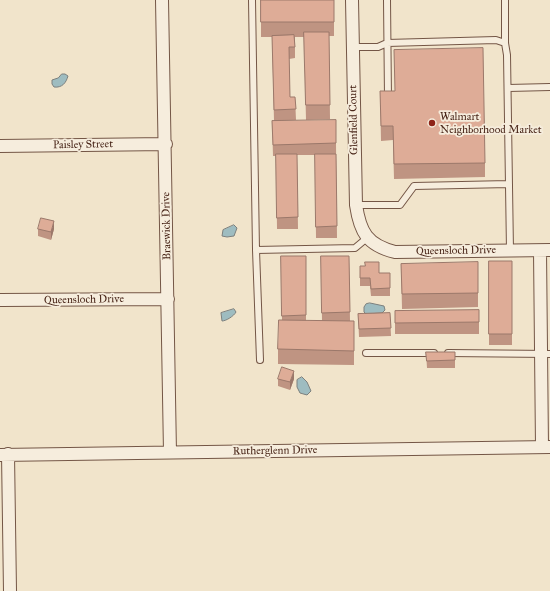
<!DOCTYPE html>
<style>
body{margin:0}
canvas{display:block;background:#f1e4cb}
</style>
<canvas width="550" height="591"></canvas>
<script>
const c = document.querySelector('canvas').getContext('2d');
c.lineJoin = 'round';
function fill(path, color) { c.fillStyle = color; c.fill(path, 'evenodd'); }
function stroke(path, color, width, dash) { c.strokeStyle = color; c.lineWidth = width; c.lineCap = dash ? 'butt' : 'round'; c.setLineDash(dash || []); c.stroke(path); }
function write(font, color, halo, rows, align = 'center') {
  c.font = font + ' "IM FELL Great Primer",serif'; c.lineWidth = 3.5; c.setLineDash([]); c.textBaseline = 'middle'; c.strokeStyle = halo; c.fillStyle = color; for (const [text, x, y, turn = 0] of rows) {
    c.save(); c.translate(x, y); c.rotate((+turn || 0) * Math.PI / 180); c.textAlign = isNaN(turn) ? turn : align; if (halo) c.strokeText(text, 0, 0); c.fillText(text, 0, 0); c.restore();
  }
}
const water = new Path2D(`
 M62,74H65L68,76C66,83 62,88 54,87L52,84V80L58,78Z
 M234,225L237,228L234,236L227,237L222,236L223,230Z
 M370,303L384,306L385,310L382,313L366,314L364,312V307L366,304Z
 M234,309L236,312C234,316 226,321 222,321L221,313Z
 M302,377L307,382L311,391L307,395L300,393L297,387V380Z`);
fill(water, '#9ebcc0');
stroke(water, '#7c807e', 1);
const lane = new Path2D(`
 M252,0L256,250L260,360
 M387,0L388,98
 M505,0V43L507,55L510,251
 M352,47H378L387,43L496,40L505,43
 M508,88L550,87
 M356,205H400L414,186L509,184
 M256,250L355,248L367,238
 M366,353H434
 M448,353L550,354`);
const street = new Path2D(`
 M162,0L170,452
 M352,0L356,205C360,232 367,245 395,252L550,250
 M0,146L166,144
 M540,251L542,447
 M0,300L168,299
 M8,454L10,591
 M0,455L550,447`);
stroke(lane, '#745646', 8);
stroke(street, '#745646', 14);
stroke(lane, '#f6eddd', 6);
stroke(street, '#f6eddd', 12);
fill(new Path2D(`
 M261,0H334V36H329L330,119L306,120L304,37H295V58L289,59L290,97H295L296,120L274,121L272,37H261Z
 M380,91L485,163V177L394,179L393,140L381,141Z
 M272,121L336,143L337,238H316L315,155H297L298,229H277L276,156H273Z
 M38,229H54L51,240L38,236Z
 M281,256H306V321H322L321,256H349L350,321H354V365L278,364V349L282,320Z
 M489,261H512V345H489Z
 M401,264L478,293V307L402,309Z
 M360,266H365L379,273H390V296H371L370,286H360Z
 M479,310V334H395V311Z
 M390,313L391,336L359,337L358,314Z
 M426,352L455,360V368H427Z
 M278,379H294L290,390L278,386Z`), '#bf9482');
fill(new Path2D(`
 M54,221V229L51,240V232Z
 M294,371V379L290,390V382Z`), '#9b786a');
const building = new Path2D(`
 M261,0H334V22H261Z
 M304,32H329L330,105H306Z
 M294,35L295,47H289L290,97H295L296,109L274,110L272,36Z
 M483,48L485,163L394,164L393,126H381L380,91H395L394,50Z
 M336,120V143L273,145L272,121Z
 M276,154H297L298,217L277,218Z
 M315,154H336L337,226L316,227Z
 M41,218L54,221L51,232L38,229Z
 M281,256H306V315L282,316Z
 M321,256H349L350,312L322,313Z
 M489,261H512V334H489Z
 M365,262H379V273H390V288L371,289L370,278H360V266H365Z
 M478,262V293L402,294L401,264Z
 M479,310V322L395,323V311Z
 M390,313L391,328L359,329L358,314Z
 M279,320L354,321V351L278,349Z
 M426,352H455V360L427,361Z
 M282,367L294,371L290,382L278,379Z`);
fill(building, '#deac97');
stroke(building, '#9b786a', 1);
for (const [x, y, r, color] of [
 [432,123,4,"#8f2418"]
]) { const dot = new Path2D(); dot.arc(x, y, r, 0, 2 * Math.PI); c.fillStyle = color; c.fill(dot); stroke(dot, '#f6eddd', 1.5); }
write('11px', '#4a271a', '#f6eddd', [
 ["Walmart",440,117],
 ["Neighborhood Market",440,130]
], 'left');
write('11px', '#4a271a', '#f6eddd', [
 ["Glenfield Court",354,120,-91],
 ["Paisley Street",83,145,-1],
 ["Braewick Drive",167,226,-91],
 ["Queensloch Drive",456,251,-1],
 ["Queensloch Drive",84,300,-1],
 ["Rutherglenn Drive",275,451,-1]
]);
</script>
